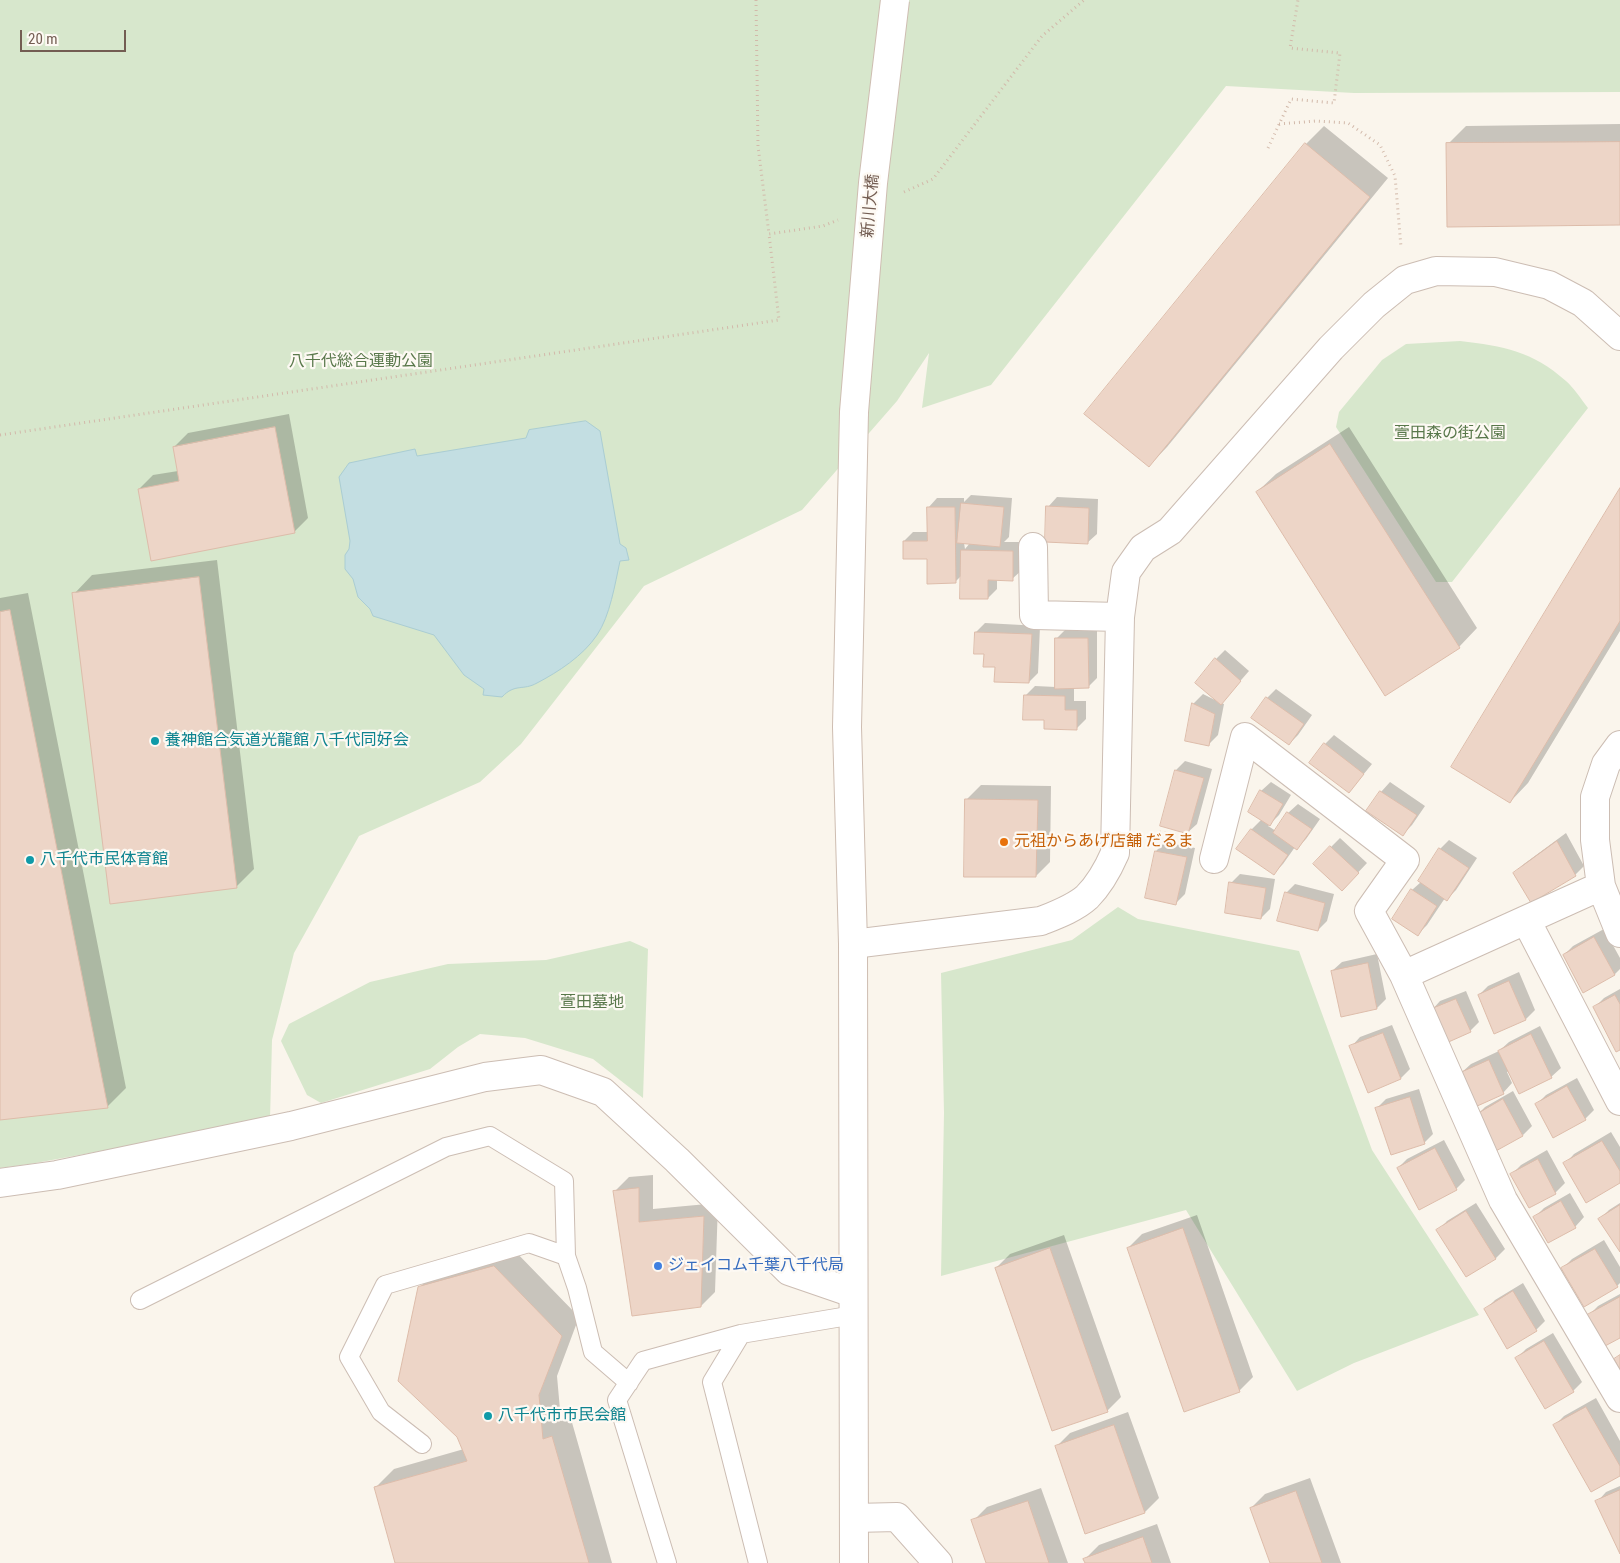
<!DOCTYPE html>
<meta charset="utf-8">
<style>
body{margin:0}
#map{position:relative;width:1620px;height:1563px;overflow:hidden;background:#faf5ec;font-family:"Roboto Condensed",sans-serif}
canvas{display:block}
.scale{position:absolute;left:20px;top:30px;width:106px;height:22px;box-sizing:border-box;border:2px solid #735d52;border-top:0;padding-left:6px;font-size:15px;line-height:18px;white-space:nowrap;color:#735d52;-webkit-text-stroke:4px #fdf9f3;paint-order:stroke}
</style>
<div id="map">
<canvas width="1620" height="1563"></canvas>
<div class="scale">20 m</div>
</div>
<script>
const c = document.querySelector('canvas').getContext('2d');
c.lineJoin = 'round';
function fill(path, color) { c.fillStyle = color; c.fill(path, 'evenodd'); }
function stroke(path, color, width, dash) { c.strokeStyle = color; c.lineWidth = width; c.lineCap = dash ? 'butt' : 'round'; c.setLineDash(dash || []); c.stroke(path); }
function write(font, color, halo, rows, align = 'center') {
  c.font = font + ' "Roboto Condensed","Noto Sans JP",sans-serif'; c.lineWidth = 4.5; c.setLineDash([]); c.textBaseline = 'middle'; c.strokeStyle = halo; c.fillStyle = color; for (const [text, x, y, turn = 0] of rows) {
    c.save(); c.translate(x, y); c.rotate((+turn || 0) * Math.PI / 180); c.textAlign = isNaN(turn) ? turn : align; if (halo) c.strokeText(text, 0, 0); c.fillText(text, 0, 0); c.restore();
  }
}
fill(new Path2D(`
 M0,0H1620V92L1354,93L1226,86L991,385L922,408L929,353L897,401L802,510L644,586L521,744L480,782L359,836L294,953L272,1040L270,1120L30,1164L0,1168Z
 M1460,341C1504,346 1532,351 1566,381C1574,388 1581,399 1588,408L1452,582H1436L1336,427L1339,412L1382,360L1406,344Z
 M1118,907L1138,919L1299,951L1372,1150L1479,1315L1354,1363L1297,1391L1186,1210L941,1276L944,1113L941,973L1072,940Z
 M630,941L648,949L643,1098L593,1059L525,1038L480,1034L458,1047L430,1069L321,1103L307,1095L281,1041L289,1024L370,982L448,964L546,960Z`), '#d7e7cc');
const water = new Path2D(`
 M586,421L600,431L620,544L626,548L629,560L620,561C615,584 610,616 597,635C583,656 558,672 537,683C523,691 515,683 502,697L483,695L484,689L464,675L434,635L373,616L370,609L358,597L353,579L345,569V555L349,549L350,541L339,477L349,463L415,449L417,456L526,438L529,430Z`);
fill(water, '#c3dee2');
stroke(water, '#aacdd3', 1);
fill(new Path2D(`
 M1620,124V224L1448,144L1466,126Z
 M1324,126L1388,178L1167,447L1149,466L1306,144Z
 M289,414L308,518L294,532L139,489L153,475L178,471L174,447L188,433Z
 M1349,427L1477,628L1459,647L1257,492L1276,474Z
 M1620,490V631L1528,783L1510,802Z
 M971,495L1012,498L1009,537L1004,542H1022V570L1012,579H997V589L988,598L962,575L955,582L928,557L904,541L913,532H928V508L937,498H964V502ZM964,543H970L965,549Z
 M1057,497L1098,499L1097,534L1087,543L1048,507Z
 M217,560L254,869L236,887L74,594L92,575Z
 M28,593L126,1088L108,1106L0,1119V598Z
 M985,623L1040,626L1038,673L1029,682L985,653L976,632Z
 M1066,629H1097V678L1088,687H1074V701H1086V719L1077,728L1045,719L1025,696L1035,686L1056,687V639Z
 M1225,650L1249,671L1221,703L1224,704L1218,735L1209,744L1187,740L1194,703L1203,694L1217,701L1216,659Z
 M1276,689L1312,715L1298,735L1289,744L1267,698Z
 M1334,735L1372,764L1349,792L1325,744Z
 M1185,761L1212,769L1197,824L1187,833L1176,770Z
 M1271,782L1291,795L1279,815L1268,826L1276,831L1288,813L1298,804L1320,819L1306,839L1297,848L1295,847L1283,864L1274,873L1251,830L1262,819L1261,791Z
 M1390,782L1425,806L1412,825L1403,834L1381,792Z
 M981,785L1051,786L1050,862L1036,876L967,799Z
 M1566,833L1584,866L1575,875L1515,873L1524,864Z
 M1340,838L1367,863L1351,880L1331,847Z
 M1449,840L1477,858L1456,890L1447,899L1445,898L1427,925L1418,934L1412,890L1421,882L1440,849Z
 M1165,842L1195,848L1185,894L1176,903L1156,851Z
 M1240,874L1275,879L1270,909L1261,918L1231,883Z
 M1295,884L1334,894L1327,921L1318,930L1286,893Z
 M1604,929L1620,958V969L1615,974L1584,991L1564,955L1573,946Z
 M1377,954L1386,999L1377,1008L1332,971L1342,962Z
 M1519,972L1535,1010L1526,1019L1495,1032L1479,995L1488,986Z
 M1620,989V1048L1595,1007L1604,998Z
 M1466,991L1479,1022L1470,1031L1431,1011L1440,1001Z
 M1392,1025L1410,1069L1401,1078L1351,1047L1360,1037Z
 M1540,1026L1561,1068L1551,1077L1510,1071L1507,1072L1512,1083L1503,1093L1461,1073L1471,1064L1499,1051L1509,1042Z
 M1577,1078L1594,1110L1585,1119L1537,1104L1546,1095Z
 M1419,1089L1433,1134L1424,1143L1377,1108L1386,1099Z
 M1513,1091L1532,1126L1523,1135L1476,1116L1485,1107Z
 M1611,1132L1620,1147V1181L1565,1164L1574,1154Z
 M1444,1140L1465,1180L1456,1189L1398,1168L1407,1159Z
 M1547,1150L1565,1183L1555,1193L1529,1207L1512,1174L1521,1165Z
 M653,1175V1209L718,1203L715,1292L701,1306L615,1191L629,1177Z
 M1570,1193L1584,1217L1575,1227L1535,1217L1544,1208Z
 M1476,1203L1505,1249L1496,1258L1467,1276L1438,1231L1447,1221Z
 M1620,1203V1250L1600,1219L1609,1210Z
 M1197,1215L1253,1377L1239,1391L1128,1248L1142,1234Z
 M1064,1235L1121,1397L1107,1411L996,1268L1010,1254Z
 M1604,1240L1620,1267V1283L1617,1286L1563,1268L1572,1259Z
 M512,1248L579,1317L557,1376L561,1421L571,1419L612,1563H397L375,1488L394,1469L464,1449L419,1288L438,1269Z
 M1523,1283L1545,1321L1536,1330L1486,1309L1495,1300Z
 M1620,1294V1337L1589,1315L1598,1306Z
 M1553,1333L1582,1382L1573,1391L1517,1358L1526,1349Z
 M1596,1398L1620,1441V1474L1555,1425L1564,1416Z
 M1128,1412L1159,1498L1145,1512L1086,1533L1056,1447L1070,1433Z
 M1310,1478L1341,1563H1272L1251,1508L1265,1494Z
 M1620,1486V1552L1597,1502L1606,1492Z
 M1041,1488L1068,1563H987L973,1521L987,1507Z
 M1157,1524L1171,1563H1086L1085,1559L1099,1545Z`), '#0003');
const building = new Path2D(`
 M1620,142V225L1447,227L1446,143Z
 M1305,143L1370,197L1149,467L1084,414Z
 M275,427L295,533L151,561L138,489L179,481L173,447Z
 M1330,444L1460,648L1385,696L1256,492Z
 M1620,488V621L1510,803L1451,767Z
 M961,503L1004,507L1000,547L957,543Z
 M1046,506L1089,508L1088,544L1045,542Z
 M927,507H955L956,583L927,584V559H903V541H927Z
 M961,550L1013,551V581L988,580V599H960Z
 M199,577L237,888L110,904L72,593Z
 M10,610L108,1108L0,1120V612Z
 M975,632L1032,634L1029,683L994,682L995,667H983L984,654H974Z
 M1055,638H1088L1089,688L1055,689Z
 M1215,658L1241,681L1221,705L1195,683Z
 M1024,695L1065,696V710H1077V730L1044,729V720H1023Z
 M1266,697L1304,724L1289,745L1251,718Z
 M1192,703L1215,714L1209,746L1185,741Z
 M1324,743L1364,774L1349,793L1309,763Z
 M1175,770L1204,778L1188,834L1160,826Z
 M1260,790L1283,804L1270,826L1248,812Z
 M1380,791L1417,815L1403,836L1366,811Z
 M965,799L1038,800L1036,877H964Z
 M1287,812L1312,829L1297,850L1273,833Z
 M1251,829L1288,855L1274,875L1236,849Z
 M1557,841L1576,876L1531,903L1513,873Z
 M1330,846L1359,873L1342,891L1313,864Z
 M1439,848L1469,868L1447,901L1418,881Z
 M1155,851L1187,857L1176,905L1145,898Z
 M1229,882L1266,888L1261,919L1225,913Z
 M1411,889L1437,906L1418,936L1392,919Z
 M1285,892L1325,903L1318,931L1277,921Z
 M1594,937L1615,975L1583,993L1563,955Z
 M1368,963L1377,1009L1341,1017L1331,971Z
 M1509,981L1526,1020L1494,1034L1478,995Z
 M1615,995L1620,1004V1050L1616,1052L1593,1007Z
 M1456,999L1471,1032L1444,1044L1429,1010Z
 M1383,1033L1401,1079L1368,1093L1349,1046Z
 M1531,1034L1552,1078L1519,1094L1498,1051Z
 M1489,1060L1504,1094L1475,1107L1460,1073Z
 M1567,1086L1586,1120L1553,1138L1535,1104Z
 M1410,1097L1425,1144L1391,1155L1375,1108Z
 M1503,1099L1523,1136L1494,1152L1474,1116Z
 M1602,1141L1620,1171V1183L1586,1203L1563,1163Z
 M1435,1148L1457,1190L1419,1210L1397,1168Z
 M1538,1159L1556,1194L1529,1208L1510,1174Z
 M639,1188V1222L704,1216L701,1307L632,1316L613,1191Z
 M1561,1201L1576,1228L1548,1243L1533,1217Z
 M1620,1205V1252L1598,1219Z
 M1466,1211L1496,1259L1466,1277L1436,1230Z
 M1183,1228L1240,1392L1184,1412L1127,1248Z
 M1050,1248L1108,1412L1052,1431L995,1268Z
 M1595,1249L1618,1287L1584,1307L1561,1268Z
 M494,1266L562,1336L539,1395L543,1439L552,1436L589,1563H395L374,1487L467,1461L457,1437L398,1381L418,1287Z
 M1513,1291L1537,1331L1507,1349L1484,1309Z
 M1620,1297V1338L1605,1346L1587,1315Z
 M1544,1341L1574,1392L1545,1409L1515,1358Z
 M1620,1355V1370L1614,1359Z
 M1586,1407L1620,1466V1476L1591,1492L1553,1425Z
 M1114,1425L1145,1513L1085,1534L1055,1446Z
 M1620,1490V1554L1595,1501Z
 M1296,1491L1322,1563H1270L1250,1508Z
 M1028,1501L1049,1563H986L971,1520Z
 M1143,1537L1152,1563H1085L1083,1559Z`);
fill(building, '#edd5c7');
stroke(building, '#ddbcaa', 1);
const lane = new Path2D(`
 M140,1300L446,1147L490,1136L564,1181L566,1256
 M741,1334L712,1382L758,1563
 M422,1444L381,1412L349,1357L385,1285L529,1243L566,1256L577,1288L593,1352L629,1383
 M667,1563L617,1400L643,1361L741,1334L854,1315`);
const street = new Path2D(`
 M1033,547L1034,615L1120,617
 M1620,745L1606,764L1595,797V840L1601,886L1620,933
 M1214,859L1245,737L1405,860L1369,911L1404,975
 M1601,886L1404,975L1503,1200L1620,1398
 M1526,920L1620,1101
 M853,944L1041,921C1056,915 1075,908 1087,897C1099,885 1108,869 1115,853L1120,617L1126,572L1143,548L1170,531L1331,348L1374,305L1405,280L1436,271L1495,272L1549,285L1583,303L1620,336
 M0,1183L57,1175L291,1126L485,1077L541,1070L603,1092L677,1160L789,1271L853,1293
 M854,1518L897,1517L938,1563`);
const secondary = new Path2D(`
 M854,1563L853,944L847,727L854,412`);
stroke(lane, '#ccbdb3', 20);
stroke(street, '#ccbdb3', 30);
stroke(secondary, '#cebdb1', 30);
stroke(new Path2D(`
 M756,0L758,146L769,234L823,226L838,220
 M1279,124L1316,121L1348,123L1380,145L1395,176L1401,247
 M1268,148L1291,99L1334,103L1340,53L1290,48L1298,0
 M904,192L933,179L1042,36L1084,0
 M0,435L779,320L769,234
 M1148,848L1159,832L1186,837`), '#d2b9aa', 3, [1, 4]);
stroke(lane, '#fff', 18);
stroke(street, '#fff', 28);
stroke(secondary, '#fff', 28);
const secondaryBridge = new Path2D(`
 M854,412L873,183L895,0`);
stroke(secondaryBridge, '#cebdb1', 30, []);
stroke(secondaryBridge, '#fff', 28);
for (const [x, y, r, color] of [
 [155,741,5,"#0f9aa8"],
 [1004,842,5,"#e8710a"],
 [30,860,5,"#0f9aa8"],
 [658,1266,5,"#3f7fe0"],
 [488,1416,5,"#0f9aa8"]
]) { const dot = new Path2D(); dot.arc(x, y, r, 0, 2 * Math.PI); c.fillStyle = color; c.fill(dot); stroke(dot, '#fdf9f3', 2); }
write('16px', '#735d52', '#fdf9f3', [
 ["新川大橋",871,206,-85]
]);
write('16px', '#59784b', '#fdf9f3', [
 ["八千代総合運動公園",361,362],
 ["萱田森の街公園",1450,434],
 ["萱田墓地",592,1003]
]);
write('16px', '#0d838f', '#fdf9f3', [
 ["養神館合気道光龍館 八千代同好会",165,741],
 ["八千代市民体育館",40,860],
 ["八千代市市民会館",498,1416]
], 'left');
write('16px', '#c56008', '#fdf9f3', [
 ["元祖からあげ店舗 だるま",1014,842]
], 'left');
write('16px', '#366cbe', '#fdf9f3', [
 ["ジェイコム千葉八千代局",668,1266]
], 'left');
</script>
